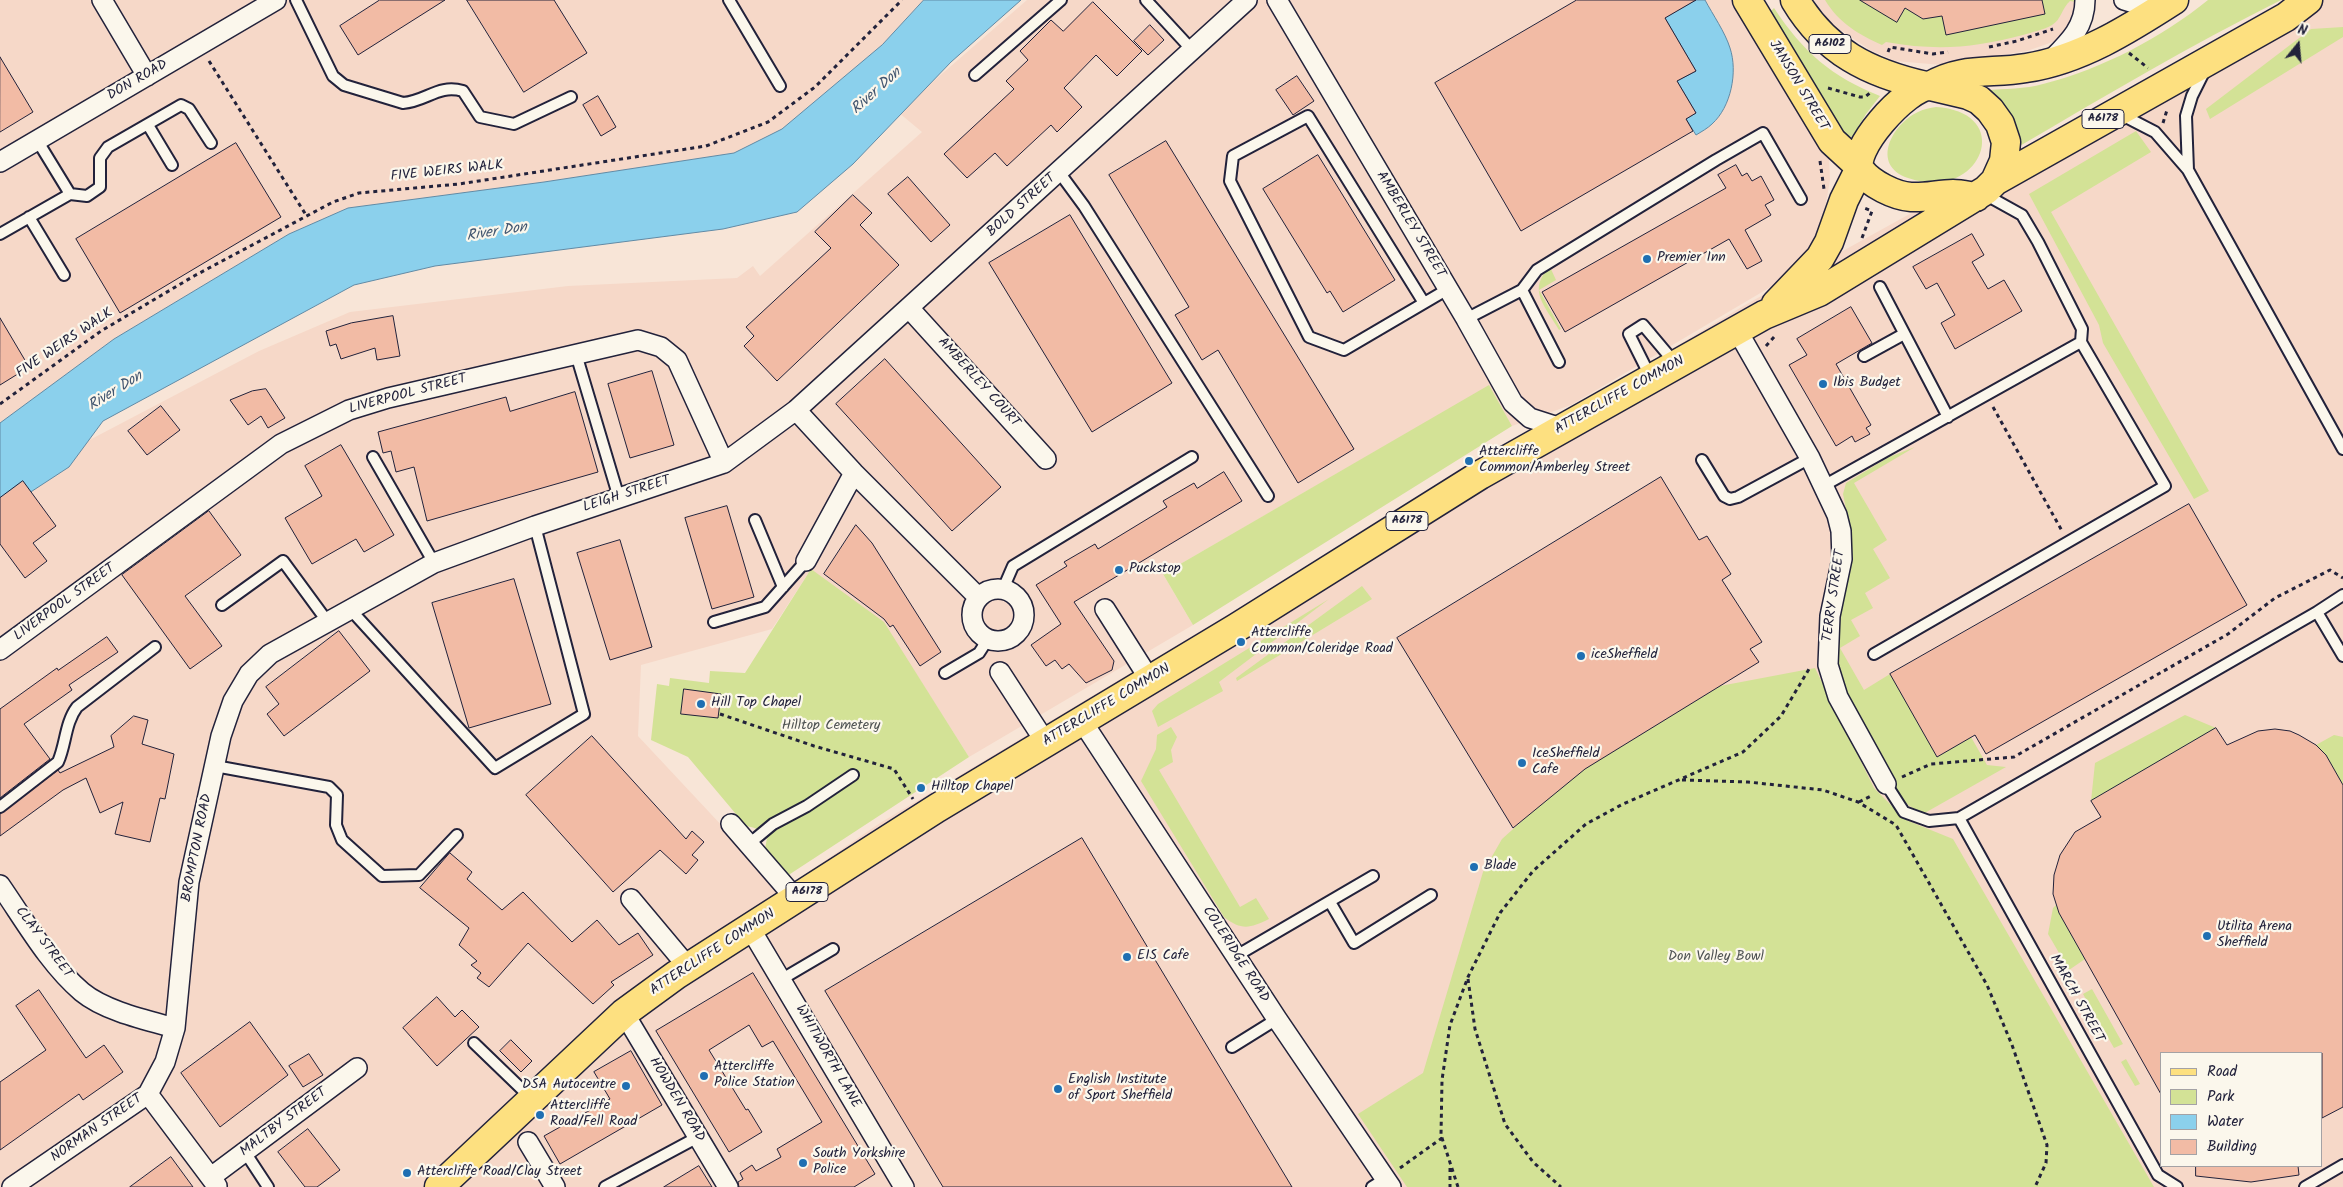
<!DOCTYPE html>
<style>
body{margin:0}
#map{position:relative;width:2343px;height:1187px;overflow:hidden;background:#f8e5d7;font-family:Kalam,sans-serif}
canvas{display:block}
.legend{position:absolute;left:2160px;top:1052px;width:162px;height:115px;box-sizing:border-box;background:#fbf7ec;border:1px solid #a4a2a5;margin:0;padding:6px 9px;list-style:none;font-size:15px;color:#22223b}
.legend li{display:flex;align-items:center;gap:10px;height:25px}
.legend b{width:25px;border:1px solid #a4a2a5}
.north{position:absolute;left:2273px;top:20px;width:50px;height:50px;-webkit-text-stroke:4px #fbf7ec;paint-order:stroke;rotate:17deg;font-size:14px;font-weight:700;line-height:20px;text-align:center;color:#22223b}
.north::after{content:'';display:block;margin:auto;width:18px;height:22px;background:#22223b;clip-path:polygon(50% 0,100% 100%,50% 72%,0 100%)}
</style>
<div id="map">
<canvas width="2343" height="1187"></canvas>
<ul class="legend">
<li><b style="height:6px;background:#fde080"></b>Road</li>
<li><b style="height:14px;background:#d3e296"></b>Park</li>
<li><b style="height:14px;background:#8bd0ec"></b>Water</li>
<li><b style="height:14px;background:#f2bba5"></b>Building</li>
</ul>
<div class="north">N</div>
</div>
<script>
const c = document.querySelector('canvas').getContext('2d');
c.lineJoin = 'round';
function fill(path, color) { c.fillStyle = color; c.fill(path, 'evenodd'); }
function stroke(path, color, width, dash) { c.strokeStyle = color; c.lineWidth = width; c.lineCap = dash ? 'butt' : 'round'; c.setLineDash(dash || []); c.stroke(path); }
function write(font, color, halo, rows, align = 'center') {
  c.font = font + ' Kalam,sans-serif'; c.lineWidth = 4.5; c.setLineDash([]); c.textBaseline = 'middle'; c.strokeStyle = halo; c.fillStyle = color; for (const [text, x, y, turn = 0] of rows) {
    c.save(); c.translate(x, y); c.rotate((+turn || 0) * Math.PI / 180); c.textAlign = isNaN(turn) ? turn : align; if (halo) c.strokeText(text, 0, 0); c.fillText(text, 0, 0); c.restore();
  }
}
fill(new Path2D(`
 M0,0H924L882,45L782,129L734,153L544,182L348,208L289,234L114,339L0,423Z
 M1027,0H1742L1826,144L1829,157L1830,180L1826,203L1818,231L1802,260L1779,282L1571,405L1512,426L1489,386L1163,574L1193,625L969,757L913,669L811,569L772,629L641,665L638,736L782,890L880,823L1745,305L2297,0H2343V1187H0V491L21,476L259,351L350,312L568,286L737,278L753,266L760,276L922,132L898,112ZM2162,1053H2322V1166H2162Z
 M1814,0H2078L2067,37L2027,51L1942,65L1895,61L1870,50L1830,23Z`), '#f6d8c8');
fill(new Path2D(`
 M1825,0H1860L1897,21L1905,8L1923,19L2042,0H2075L2076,2L2070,1C2062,8 2061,20 2052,25C2044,30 2032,32 2023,35C1974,48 1936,51 1886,42L1882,45C1859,35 1838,22 1825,0Z
 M2208,0H2281C2191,45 2105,96 2018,147L1986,90C2005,89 2025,89 2043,84C2102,69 2161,38 2208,0Z
 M1774,8C1803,52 1832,77 1880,96L1866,114L1852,137L1845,135L1832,120L1771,11Z
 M2343,27V37L2210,119L2206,109L2311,29Z
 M1936,107C2017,112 1981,204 1908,178C1870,165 1892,124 1918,112C1924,109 1930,108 1936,107Z
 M2136,131L2151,152L2051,212L2209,491L2194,499L2103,343L2099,325L2029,194Z
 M1550,267L1556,280L1539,290L1561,329L1559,330C1546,307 1526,290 1550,267Z
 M1489,385L1512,426L1193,625L1163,574Z
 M1915,447L1854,483L1887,540L1873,549L1890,578L1865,593L1873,608L1851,620L1860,636L1840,648L1864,690L1890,674L1937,756L1971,737L1987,765L2006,767L1923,814L1908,805L1884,776L1836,681L1835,635L1851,556V534L1843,494L1846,483L1889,457Z
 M811,569L884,622L969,757L787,876L765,849L767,838C760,830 757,828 746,826L688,757L651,740L657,684L669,686L670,678L709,683L710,671L745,673Z
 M1362,586L1372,599L1237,681L1236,678Z
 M1329,599L1219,682L1223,691L1158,727L1152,711L1158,704Z
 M1815,668L1874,788L1906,820L1953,839L2154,1187H1407L1358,1114L1423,1073L1483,872L1502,839L1560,787L1585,769L1720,686Z
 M2185,715L2216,728L2091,801L2095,763Z
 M1171,727L1177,737L1171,750L1173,762L1159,770L1240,907L1256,898L1269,919C1250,928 1242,931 1224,917L1141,781L1156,749L1157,735Z
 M2334,735L2343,737V785L2316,745Z
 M2056,905L2059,913L2085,959L2069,970L2048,934L2053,908Z
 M2092,989L2123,1044L2114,1048L2083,994Z
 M2126,1059L2140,1084L2135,1086L2121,1062Z`), '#d3e296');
const water = new Path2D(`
 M924,0H1021L951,62L853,164L797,212L723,229L435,266L354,285L103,421L69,467L0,512V423L114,339L289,234L348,208L544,182L734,153L782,129L882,45Z
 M1696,0H1705C1713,15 1725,32 1730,48C1738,72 1731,107 1712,124C1708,128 1701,132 1696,135L1686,119L1696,113L1677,81L1696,71L1665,18Z`);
fill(water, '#8bd0ec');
stroke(water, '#618aa5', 1);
const building = new Path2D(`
 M380,0H445L358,55L340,26Z
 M467,0H554L587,53L524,92Z
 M1577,0H1696L1665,18L1696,71L1677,81L1696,113L1686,119L1693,131L1521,231L1435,83Z
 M1860,0H2042L2045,14L1946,35L1942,16L1923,19L1905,8L1897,22Z
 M1093,2L1142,51L1117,76L1096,55L1064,88L1082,107L1057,132L1051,125L1007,166L995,153L967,178L944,154L1014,89L1006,81L1028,60L1020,51L1051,20L1063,31Z
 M1150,25L1164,40L1148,55L1134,41Z
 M0,57L33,112L0,132Z
 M1297,76L1314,101L1293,115L1276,90Z
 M598,96L616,127L601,136L583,105Z
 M1166,141L1354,449L1298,483L1218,350L1202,360L1175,315L1189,307L1109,175Z
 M236,143L281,217L120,313L76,239Z
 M1318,155L1395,280L1343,312L1330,291L1327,293L1263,189Z
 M1736,165L1742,176L1747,173L1752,181L1761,176L1774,200L1765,205L1771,215L1745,230L1762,261L1747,269L1729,239L1565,332L1542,292L1726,188L1718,175Z
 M908,177L950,225L931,242L888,194Z
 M853,195L872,213L860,225L899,265L777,381L744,346L754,336L746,327L831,248L815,232Z
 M1070,215L1172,383L1092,432L989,263Z
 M1972,234L1984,255L1972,262L1988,289L2004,280L2022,311L1955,349L1941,323L1955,315L1937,283L1926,289L1913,267Z
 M1851,307L1872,343L1836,364L1871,425L1866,428L1870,434L1855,442L1852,436L1836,446L1789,365L1807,355L1797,339Z
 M393,316L400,356L377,360L375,348L341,359L336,344L330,346L326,331L351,323Z
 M0,318L29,367L0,385Z
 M885,359L1001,487L952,531L836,404Z
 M652,371L674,445L630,458L608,384Z
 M266,389L285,418L268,428L261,416L248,425L230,400L252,391Z
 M575,392L598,472L427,521L414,467L396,472L391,451L383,453L378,432L506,397L510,411Z
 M161,406L180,430L147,455L128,431Z
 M341,445L394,535L364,552L356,539L312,564L285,518L322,496L305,466Z
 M1224,472L1242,501L1074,602L1114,661L1112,670L1086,683L1069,664L1062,669L1055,660L1046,666L1031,645L1061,624L1036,585L1067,566L1064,562L1095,544L1098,549L1167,507L1163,501L1194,483L1197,488Z
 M1661,477L1699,540L1707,536L1731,574L1722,580L1762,642L1750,649L1759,662L1585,769L1513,828L1397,638Z
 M23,481L56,526L33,543L47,561L25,578L0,544V498Z
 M2189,504L2247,605L1986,754L1975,735L1937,757L1890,674Z
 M727,506L754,597L712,609L685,518Z
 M209,511L241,555L185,596L222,646L190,669L122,575Z
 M856,525L872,543L941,652L920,666L893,625L890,627L884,619L824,574Z
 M620,540L652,647L610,660L577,553Z
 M514,579L551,704L469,728L432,603Z
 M339,631L370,671L284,736L267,714L279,704L266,687Z
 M107,637L118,652L69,685L72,690L24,724L50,759L0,798V709L57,668L58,670Z
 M684,689L721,694L718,718L681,714Z
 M134,716L148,720L142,744L174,754L165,799L160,798L150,842L115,834L123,802L100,813L86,778L63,790L0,836V814L58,770L60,773L114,747L111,736Z
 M2216,728L2227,745L2258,731L2275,729L2290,731L2299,735L2316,745L2326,755L2343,785V1107L2322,1118V1053H2162V1096L2059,913L2053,894L2054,875L2060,855L2075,832L2101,817L2091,801Z
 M592,736L686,839L692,831L704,842L692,855L698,860L686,874L660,850L613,892L526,795Z
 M1082,838L1154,958L1292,1187H943L825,991Z
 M450,853L472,872L467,879L502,910L523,892L572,942L597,920L619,945L638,933L653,955L611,982L614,985L593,1004L528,943L489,987L477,978L481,973L471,965L477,961L459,945L469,928L420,888Z
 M753,973L875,1174L854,1187H739L738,1182L743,1179L740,1173L752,1165L756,1171L781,1157L777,1149L822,1122L773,1041L762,1047L749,1025L709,1050L746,1110L748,1109L762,1132L729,1152L656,1031Z
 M39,990L86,1058L104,1045L123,1072L83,1100L79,1094L0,1150V1082L46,1050L16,1006Z
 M437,997L455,1017L462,1010L479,1027L437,1066L403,1028Z
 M250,1022L288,1075L220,1127L181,1073Z
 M511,1040L532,1061L521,1072L500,1051Z
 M631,1051L662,1105L560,1164L544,1136L610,1099L594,1072Z
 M309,1054L323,1075L303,1087L289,1066Z
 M308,1129L340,1170L317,1187H305L278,1152Z
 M171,1157L193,1187H130Z
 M699,1166L712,1187H664Z
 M2196,1166H2298L2299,1175L2251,1182L2196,1176Z`);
fill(building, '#f2bba5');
stroke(building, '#22223b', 1);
const service = new Path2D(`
 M296,0L333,76L344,85L403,103C427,101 438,84 463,91L480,117L514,124L571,97
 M729,0L780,86
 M1146,0L1193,51
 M975,75L1061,0
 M2122,115L2155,132L2188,170L2343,449
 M148,125L172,165
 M37,140L70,194
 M2188,170L2186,116L2192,96L2205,70
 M1059,172L1084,206L1268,496
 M29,217L64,275
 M0,234L70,194L87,196L100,187V158L108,147L181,105L189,109L211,143
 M1880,287L1948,417
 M1522,290L1559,362
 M1424,303L1308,116L1233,156L1230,181L1309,337L1344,350L1448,289
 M1466,319L1522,290L1537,270L1716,160L1763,133L1801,199
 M576,354L619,498
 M1864,356L1904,334
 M1651,378L1629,334L1643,325L1675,363
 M373,457L434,563
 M1702,460L1724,496L1730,499L1738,497L1810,458
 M1825,485L2081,342L2082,329L2038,242L2022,215L1995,200L1986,191
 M755,520L783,587
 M1003,589L1013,566L1192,457
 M222,605L283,561L327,621
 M350,609L495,768L584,714L535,526
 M2317,612L2343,656
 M714,622L765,607L806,561
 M1874,654L2165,486L2081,342
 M945,673L979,653L988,639
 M215,766L329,787L337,795L336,825L342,840L382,876L419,875L457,835
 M1886,784L1904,812L1929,821L1959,818L2317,612L2343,595
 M0,807L58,762C66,744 65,723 77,707L155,647
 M1959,818L2158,1175L2177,1187
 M749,844L773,824L807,806L853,775
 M1330,902L1354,943L1431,895
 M1236,956L1373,876
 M782,979L833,949
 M474,1043L531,1098
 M1232,1047L1277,1019
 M245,1152L268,1187
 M605,1187L698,1137
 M1372,1187L1385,1179
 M2305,1187L2343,1165`);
const minor = new Path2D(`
 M102,0L147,76
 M1277,0L1466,319L1513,403L1530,418L1561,428
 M2124,0L2137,4L2163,7
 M2051,60C2069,42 2085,27 2085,0
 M0,162L276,0
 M909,308L1046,459
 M1737,330L1810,458L1837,515L1841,531L1842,559L1830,616L1828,665L1838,697L1886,784
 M796,410L854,473L978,597
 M806,561L854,473
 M972 615a26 26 0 1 1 52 0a26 26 0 1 1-52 0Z
 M1105,609L1150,680
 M0,650L281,444L349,410L388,398L638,340L661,347L677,360L724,463
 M1000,672L1046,743
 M1082,721L1277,1019L1391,1187
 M731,824L796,899
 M0,885C25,921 49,964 82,992C105,1011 146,1020 175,1028
 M631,899L688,967
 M750,928L904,1187
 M624,1013L728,1187
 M148,1094L217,1186
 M528,1142L555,1187
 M211,1177L357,1068
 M12,1187L148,1094L165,1062L175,1028L189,882L221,736L233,701L249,674L270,654L434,563L535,526L724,463L796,410L1247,0`);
const primary = new Path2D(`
 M1747,0L1832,141L1858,165
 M1795,0C1826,52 1869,73 1926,86
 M1930,86C1962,67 1991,74 2026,68C2080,60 2129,29 2174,0
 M1995,181L2286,17L2308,0
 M1776,304L1820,258L1829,242L1844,200L1859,170
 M439,1187L624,1013L676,975L937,808L1236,628L1480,475L1764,315L1819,292L1986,190L1995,181L2004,161L2006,142L2000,124L1990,110L1979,100L1968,95L1930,86C1907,85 1846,154 1861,171C1871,184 1895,196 1911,197C1925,198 1939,194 1953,194C1961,194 1969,196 1976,197`);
stroke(service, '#22223b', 14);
stroke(minor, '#22223b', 22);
stroke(primary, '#22223b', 31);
stroke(new Path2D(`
 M1989,47L2017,41L2053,29
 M1888,52L1890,47L1933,54L1948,52
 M2129,53L2148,68
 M209,61L306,215
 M1828,88L1860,97H1865L1871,92
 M2163,123L2167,110
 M1820,161L1824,189
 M1862,238L1872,211L1864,208
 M1766,346L1775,336
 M0,404L101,331L194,276L333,202L359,193L459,184L706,146L768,122L815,87L902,0
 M1993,407L2062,531
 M720,714L814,746L894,769L913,799
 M1902,777L1931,764L2014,757L2228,634L2275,598L2330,570L2343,578
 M1682,780L1748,782L1823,790L1858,802L1896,825L1987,985L2012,1045L2047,1145L2046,1163L2035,1187
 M1859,802L1873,795
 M1468,979L1475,1029L1505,1124L1533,1162L1561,1187
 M1400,1168L1442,1138
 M1450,1168V1187
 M1458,1187L1441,1135L1442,1080L1450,1025L1468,977L1500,913L1533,871L1586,824L1623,804L1743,752L1781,716L1809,669`), '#22223b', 3, [4, 4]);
stroke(service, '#fbf7ec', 10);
stroke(minor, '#fbf7ec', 19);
stroke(primary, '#fde080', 28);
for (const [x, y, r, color] of [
 [1647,259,5,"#1f6fb2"],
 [1823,384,5,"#1f6fb2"],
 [1469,461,5,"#1f6fb2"],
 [1119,570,5,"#1f6fb2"],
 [1241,642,5,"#1f6fb2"],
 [1581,656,5,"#1f6fb2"],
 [701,704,5,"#1f6fb2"],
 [1522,763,5,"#1f6fb2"],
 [921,788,5,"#1f6fb2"],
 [1474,867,5,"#1f6fb2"],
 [2207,936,5,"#1f6fb2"],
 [1127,957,5,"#1f6fb2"],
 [704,1076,5,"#1f6fb2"],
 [626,1086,5,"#1f6fb2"],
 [1058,1089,5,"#1f6fb2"],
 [540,1115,5,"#1f6fb2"],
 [803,1163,5,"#1f6fb2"],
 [407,1173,5,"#1f6fb2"]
]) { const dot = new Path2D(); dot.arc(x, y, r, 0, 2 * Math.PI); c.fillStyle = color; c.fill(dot); stroke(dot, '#fbf7ec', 2); }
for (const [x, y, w] of [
 [1830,44,42],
 [2103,119,42],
 [1407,521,42],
 [807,892,42]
]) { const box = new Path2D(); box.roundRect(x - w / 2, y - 9.5, w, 19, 4); c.fillStyle = '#fbf7ec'; c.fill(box); stroke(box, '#22223b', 1); }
write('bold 12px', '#22223b', null, [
 ["A6102",1830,44],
 ["A6178",2103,119],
 ["A6178",1407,521],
 ["A6178",807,892]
]);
write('14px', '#22223b', '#fbf7ec', [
 ["DON ROAD",138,81,-30],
 ["JANSON STREET",1798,86,59],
 ["FIVE WEIRS WALK",447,172,-6],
 ["BOLD STREET",1022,206,-42],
 ["AMBERLEY STREET",1410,225,59],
 ["FIVE WEIRS WALK",65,344,-34],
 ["AMBERLEY COURT",978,383,48],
 ["LIVERPOOL STREET",408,395,-15],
 ["ATTERCLIFFE COMMON",1620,396,-29],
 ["LEIGH STREET",627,495,-18],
 ["TERRY STREET",1835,596,-82],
 ["LIVERPOOL STREET",65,603,-36],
 ["ATTERCLIFFE COMMON",1107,706,-31],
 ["BROMPTON ROAD",198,848,-79],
 ["CLAY STREET",43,943,53],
 ["ATTERCLIFFE COMMON",713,953,-33],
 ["COLERIDGE ROAD",1235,955,57],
 ["MARCH STREET",2076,999,61],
 ["WHITWORTH LANE",827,1057,60],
 ["HOWDEN ROAD",676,1100,59],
 ["MALTBY STREET",284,1123,-37],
 ["NORMAN STREET",97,1129,-35]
]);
write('14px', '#22223b', '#fbf7ec', [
 ["Premier Inn",1657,259],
 ["Ibis Budget",1833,384],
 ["Attercliffe",1479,453],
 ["Common/Amberley Street",1479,469],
 ["Puckstop",1129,570],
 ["Attercliffe",1251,634],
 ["Common/Coleridge Road",1251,650],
 ["iceSheffield",1591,656],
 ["Hill Top Chapel",711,704],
 ["IceSheffield",1532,755],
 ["Cafe",1532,771],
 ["Hilltop Chapel",931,788],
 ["Blade",1484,867],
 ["Utilita Arena",2217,928],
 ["Sheffield",2217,944],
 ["EIS Cafe",1137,957],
 ["Attercliffe",714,1068],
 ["Police Station",714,1084],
 ["English Institute",1068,1081],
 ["of Sport Sheffield",1068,1097],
 ["DSA Autocentre",616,1086,"right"],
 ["Attercliffe",550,1107],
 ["Road/Fell Road",550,1123],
 ["South Yorkshire",813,1155],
 ["Police",813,1171],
 ["Attercliffe Road/Clay Street",417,1173]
], 'left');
write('14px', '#4e5252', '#fbf7ec', [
 ["Hilltop Cemetery",831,727],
 ["Don Valley Bowl",1716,958]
]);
write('italic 15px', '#425670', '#fbf7ec', [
 ["River Don",877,92,-42],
 ["River Don",497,233,-9],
 ["River Don",116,392,-32]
]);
</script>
